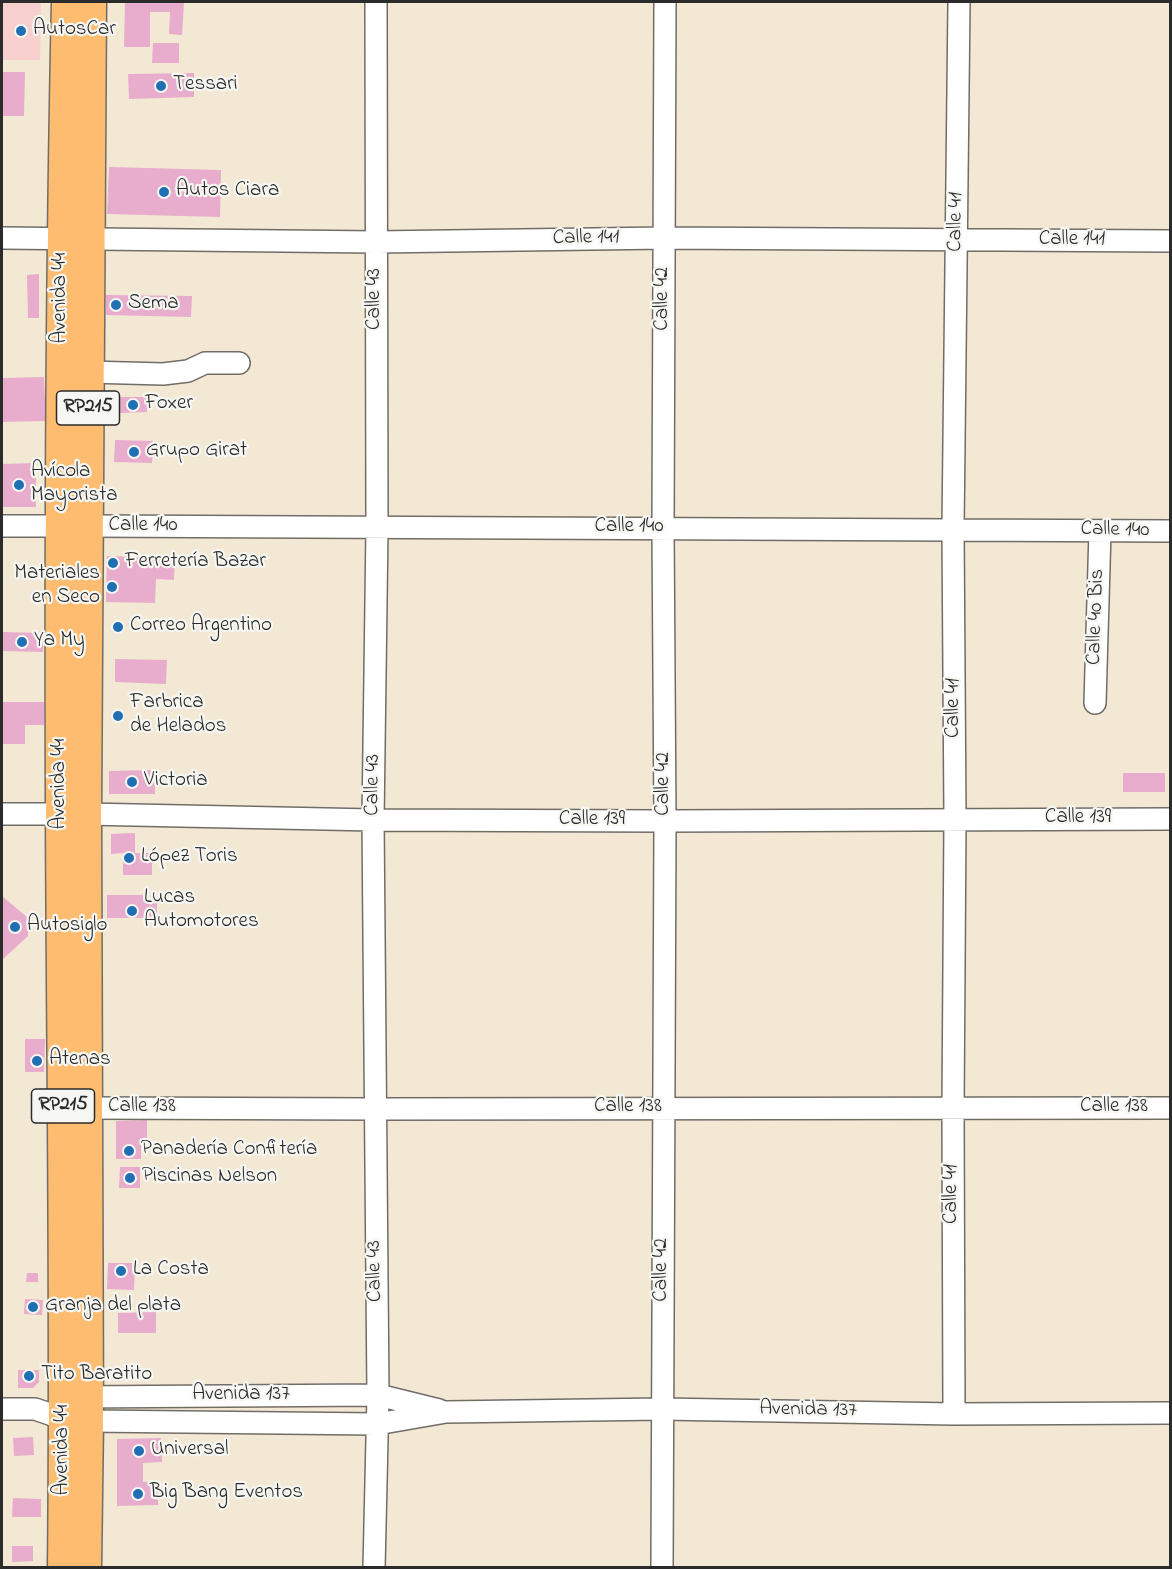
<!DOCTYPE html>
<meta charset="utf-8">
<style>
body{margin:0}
#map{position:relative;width:1172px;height:1569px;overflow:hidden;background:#f3e8d4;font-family:"Indie Flower",sans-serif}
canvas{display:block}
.frame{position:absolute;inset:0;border:3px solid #2b2b2b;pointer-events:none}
</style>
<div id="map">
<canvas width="1172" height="1569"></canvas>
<div class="frame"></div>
</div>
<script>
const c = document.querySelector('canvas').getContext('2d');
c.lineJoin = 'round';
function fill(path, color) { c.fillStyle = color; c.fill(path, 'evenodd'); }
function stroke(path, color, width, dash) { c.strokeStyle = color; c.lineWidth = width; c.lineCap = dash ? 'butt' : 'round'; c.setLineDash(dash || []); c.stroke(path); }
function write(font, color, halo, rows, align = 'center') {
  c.font = font + ' "Indie Flower",sans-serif'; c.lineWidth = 4.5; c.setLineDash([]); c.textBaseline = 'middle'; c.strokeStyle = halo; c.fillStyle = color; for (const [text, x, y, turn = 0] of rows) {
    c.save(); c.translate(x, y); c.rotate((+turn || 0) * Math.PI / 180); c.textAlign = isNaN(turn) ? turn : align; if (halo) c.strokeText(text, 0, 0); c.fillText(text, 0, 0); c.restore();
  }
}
fill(new Path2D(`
 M2,2H41L40,60H2Z`), '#f7d0ce');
fill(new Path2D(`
 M125,2H184L182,35L169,34L170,12H150V47H124Z
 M153,43H179V63H152Z
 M2,72H25L24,116H2Z
 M194,73V97L129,99L128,74Z
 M109,167L221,170L220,217L107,214Z
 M39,274V318H28L27,275Z
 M106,295L192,296L191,317L106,315Z
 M44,377L46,421L2,422V378Z
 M120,397H147V412L120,413Z
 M115,440L153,441L152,463L114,462Z
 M36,463V507H2V464Z
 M107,556L175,558L174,580L156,579L155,603L106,602Z
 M2,632L43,633V652L2,651Z
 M115,659L167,660L166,684L115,682Z
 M2,702H44V725H25V744H2Z
 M155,770V794H109V771Z
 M1123,773H1165V792H1123Z
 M135,833V853H152V875H123V853L111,854V834Z
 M107,895H147V903H157V918H107Z
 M2,896L28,918V936L2,960Z
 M25,1039H45L44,1072H25Z
 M147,1120V1143L141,1144V1159H116V1121Z
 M120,1167H140V1188H119Z
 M108,1263H135L134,1290L107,1289Z
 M27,1273H38V1282H26Z
 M25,1299L43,1300L42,1315L24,1314Z
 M156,1312V1333H118V1313Z
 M18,1370H39V1382L33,1388H18Z
 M33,1437L34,1455L14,1456L13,1438Z
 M161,1438L162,1462L143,1463V1482L158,1481V1505L117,1506V1439Z
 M13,1498L41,1499V1517H12Z
 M12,1546H33V1561L12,1562Z`), '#e8accd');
const minor = new Path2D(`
 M2,238L376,242L665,238L1170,241
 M88,372L163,374L188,371L205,363H239
 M2,526H61
 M87,526L1170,531
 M1095,703L1100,531
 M2,814H61
 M86,814L373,820L665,821L1170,819
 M86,1108L375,1109L1170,1108
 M76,1397L378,1395L439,1410
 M2,1409H35L64,1419L88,1421L377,1424L446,1412L662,1409L954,1414L1170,1413
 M954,1414L953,1109L955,819L953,529L959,2
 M374,1568L378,1395L373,820L377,528L376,2
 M662,1568L665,821L663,528L665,2`);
const highway = new Path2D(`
 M63,1568C66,1316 62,1064 61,812C60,542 61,272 67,2
 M86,1568L88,1421L86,814L91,2`);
stroke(minor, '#716d66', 24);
stroke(highway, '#716d66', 33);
stroke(minor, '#fff', 21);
stroke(highway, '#fdbc6f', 30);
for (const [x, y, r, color] of [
 [21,31,6,"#1f6fb2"],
 [161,86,6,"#1f6fb2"],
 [164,192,6,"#1f6fb2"],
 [116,305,6,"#1f6fb2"],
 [133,405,6,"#1f6fb2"],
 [134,452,6,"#1f6fb2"],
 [19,485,6,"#1f6fb2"],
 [113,563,6,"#1f6fb2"],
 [112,587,6,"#1f6fb2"],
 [118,627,6,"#1f6fb2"],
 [22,642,6,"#1f6fb2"],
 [118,716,6,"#1f6fb2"],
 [132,782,6,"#1f6fb2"],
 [129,858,6,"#1f6fb2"],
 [132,911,6,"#1f6fb2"],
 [15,927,6,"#1f6fb2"],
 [37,1061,6,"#1f6fb2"],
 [129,1151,6,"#1f6fb2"],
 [130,1178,6,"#1f6fb2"],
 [121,1271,6,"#1f6fb2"],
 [33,1307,6,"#1f6fb2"],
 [29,1376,6,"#1f6fb2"],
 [139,1451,6,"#1f6fb2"],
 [138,1494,6,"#1f6fb2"]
]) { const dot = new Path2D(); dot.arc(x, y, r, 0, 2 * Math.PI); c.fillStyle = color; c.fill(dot); stroke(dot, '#f6f6f2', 2); }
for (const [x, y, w] of [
 [88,408,63],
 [63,1106,63]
]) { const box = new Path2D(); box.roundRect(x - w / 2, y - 17, w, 34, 4.5); c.fillStyle = '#f6f6f2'; c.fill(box); stroke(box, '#2b2b2b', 1.5); }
write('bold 20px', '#2b2b2b', null, [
 ["RP215",88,408],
 ["RP215",63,1106]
]);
write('21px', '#2b2b2b', '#f6f6f2', [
 ["AutosCar",33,31],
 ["Tessari",173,86],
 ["Autos Ciara",176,192],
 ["Sema",128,305],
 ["Foxer",145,405],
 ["Grupo Girat",146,452],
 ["Avícola",31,473],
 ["Mayorista",31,497],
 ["Ferretería Bazar",125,563],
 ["Materiales",100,575,"right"],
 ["en Seco",100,599,"right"],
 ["Correo Argentino",130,627],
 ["Ya My",34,642],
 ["Farbrica",130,704],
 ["de Helados",130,728],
 ["Victoria",144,782],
 ["López Toris",141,858],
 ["Lucas",144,899],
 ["Automotores",144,923],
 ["Autosiglo",27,927],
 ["Atenas",49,1061],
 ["Panadería Confitería",141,1151],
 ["Piscinas Nelson",142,1178],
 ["La Costa",133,1271],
 ["Granja del plata",45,1307],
 ["Tito Baratito",41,1376],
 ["Universal",151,1451],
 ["Big Bang Eventos",150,1494]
], 'left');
write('21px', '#2b2b2b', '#f6f6f2', [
 ["Calle 41",957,222,-89],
 ["Calle 141",586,239,-1],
 ["Calle 141",1072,241],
 ["Avenida 44",62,298,-90],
 ["Calle 43",376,299,-90],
 ["Calle 42",664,299,-90],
 ["Calle 140",143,527],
 ["Calle 140",629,528],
 ["Calle 140",1115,531,1],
 ["Calle 40 Bis",1097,617,-88],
 ["Calle 41",955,708,-90],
 ["Avenida 44",61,784,-90],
 ["Calle 42",665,784,-90],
 ["Calle 43",374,785,-89],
 ["Calle 139",1078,819],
 ["Calle 139",592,821],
 ["Calle 138",142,1108],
 ["Calle 138",628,1108],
 ["Calle 138",1114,1108],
 ["Calle 41",953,1194,-90],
 ["Calle 42",663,1270,-90],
 ["Calle 43",376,1271,-91],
 ["Avenida 137",241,1396],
 ["Avenida 137",808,1411,1],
 ["Avenida 44",64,1450,-90]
]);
</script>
